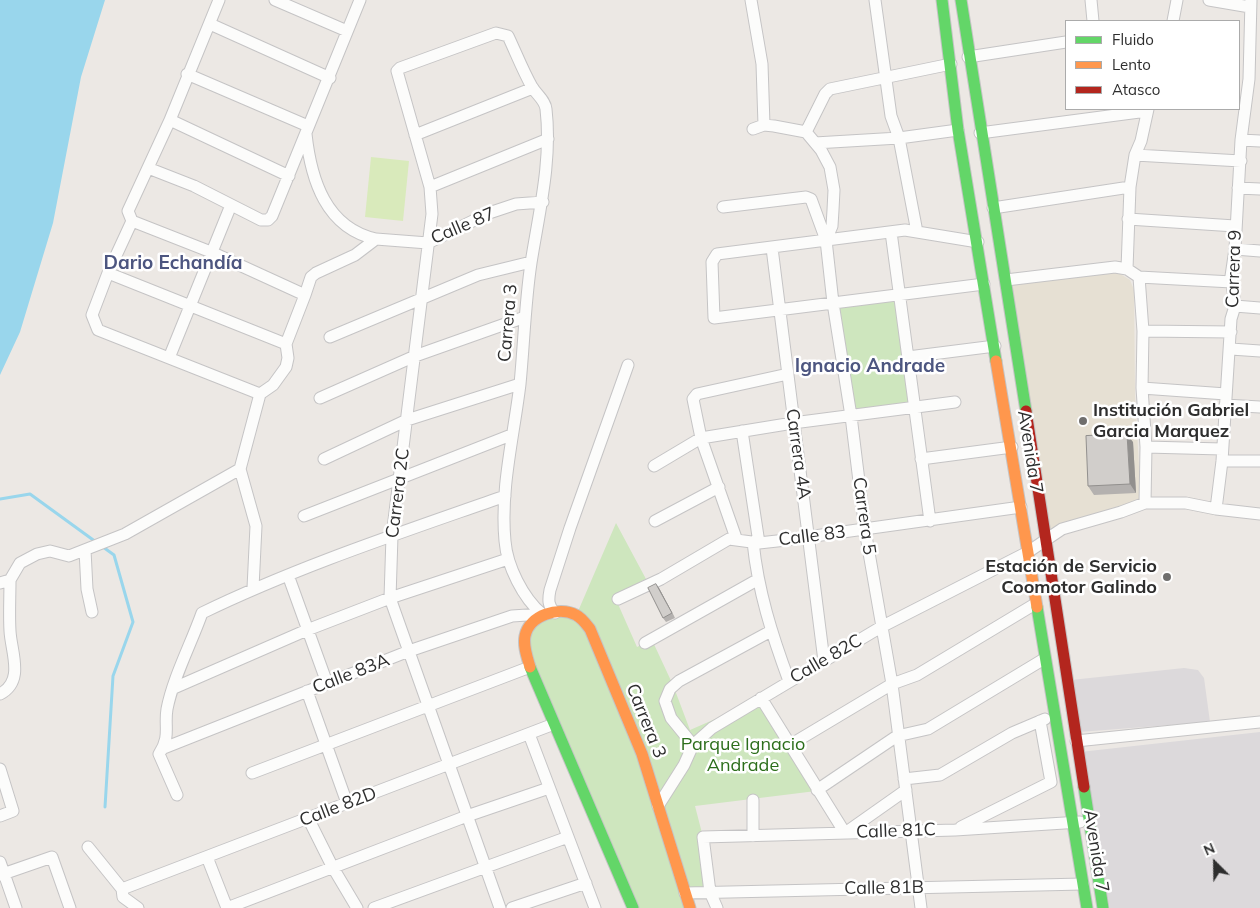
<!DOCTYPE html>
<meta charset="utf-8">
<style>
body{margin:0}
#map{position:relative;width:1260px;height:908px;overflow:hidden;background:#ece8e4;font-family:Mulish,sans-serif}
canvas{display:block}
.legend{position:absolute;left:1065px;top:20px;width:175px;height:90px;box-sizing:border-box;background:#fff;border:1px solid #ababab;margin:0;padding:6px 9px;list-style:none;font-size:15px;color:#2e2e2e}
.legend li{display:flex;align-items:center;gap:10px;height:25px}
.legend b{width:25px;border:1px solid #ababab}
.north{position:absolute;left:1190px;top:838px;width:50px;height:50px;-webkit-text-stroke:4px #fff;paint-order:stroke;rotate:337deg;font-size:14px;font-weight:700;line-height:20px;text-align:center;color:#2e2e2e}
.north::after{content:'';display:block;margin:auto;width:18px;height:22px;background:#2e2e2e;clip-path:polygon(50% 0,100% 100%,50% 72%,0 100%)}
</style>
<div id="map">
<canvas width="1260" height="908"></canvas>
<ul class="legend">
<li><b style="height:6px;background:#63d668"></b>Fluido</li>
<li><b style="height:6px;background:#ff974d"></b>Lento</li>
<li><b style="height:6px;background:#b3261e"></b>Atasco</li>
</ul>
<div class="north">N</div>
</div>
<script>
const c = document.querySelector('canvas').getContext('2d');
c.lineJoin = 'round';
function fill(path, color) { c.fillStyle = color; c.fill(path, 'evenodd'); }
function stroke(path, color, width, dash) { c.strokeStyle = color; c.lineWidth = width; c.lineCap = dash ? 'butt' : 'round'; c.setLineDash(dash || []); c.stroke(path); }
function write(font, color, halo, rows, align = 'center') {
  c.font = font + ' Mulish,sans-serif'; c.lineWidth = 5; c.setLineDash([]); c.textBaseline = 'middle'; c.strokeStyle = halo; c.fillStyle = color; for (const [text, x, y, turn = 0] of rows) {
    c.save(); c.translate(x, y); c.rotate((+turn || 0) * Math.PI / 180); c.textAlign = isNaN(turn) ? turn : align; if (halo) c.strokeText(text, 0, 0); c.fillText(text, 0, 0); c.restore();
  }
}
fill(new Path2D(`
 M1184,668L1198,670L1204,678L1210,722L1079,732L1071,680Z
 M1260,732V908H1110L1080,752Z`), '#dcd9db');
fill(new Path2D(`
 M1114,270L1130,280L1134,290L1135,395L1141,502L1046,538L1008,282Z`), '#e6e0d3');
fill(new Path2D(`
 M898,297L913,406L853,414L835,305Z
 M616,523L646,579L614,595L637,647L652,640L673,685L690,730L761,699L816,791L695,806L703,837L710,892L685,894L690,908H634L531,666L528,629L542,616H576Z`), '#cee6be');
fill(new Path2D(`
 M371,157L409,161L403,221L365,217Z`), '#d9eabb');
fill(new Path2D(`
 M0,0H105L81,77L53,223L20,332L0,375Z`), '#99d6ec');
stroke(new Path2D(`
 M0,499L30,494L96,542
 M103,547L114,555L133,622L113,676L105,807`), '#99d6ec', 3);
const street = new Path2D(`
 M219,0L170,120L128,211L132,221L211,252L305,295L311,277L316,273L355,255L376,239L428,243L489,213L516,204L543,202
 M275,0L347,31
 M751,0L762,64L764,125
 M875,0L891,116L899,138L917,232
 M1091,0L1093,21
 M1209,0L1250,7
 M1173,21L1177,0
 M210,24L330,78
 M968,57L1066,42
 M187,74L308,126
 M170,120L289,176
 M753,129L764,125L774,126L806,132L821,150L830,167L834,190L833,210L832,226L826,240L833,303L851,416L865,530L892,684L921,908
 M806,132L825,94L830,89L951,64
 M980,133L1147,111
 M306,134C311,180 326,228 376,239
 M415,135L533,88
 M1241,140L1260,141
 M815,143L899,138L958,130
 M1135,155L1241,161
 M148,168L194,186L261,220H268L272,216L360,0
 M430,187L548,139
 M1238,188L1260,189
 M723,207L806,197L811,199L826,240
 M993,208L1130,187
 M1128,219L1235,226
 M132,221L108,273L92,315L98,330L260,394
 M891,232L930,521
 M978,242L905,230L717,254L712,262L714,318L984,284
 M772,248L824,661
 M1235,249L1260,251
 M1127,269L1130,187L1135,155L1141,141L1148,109
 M108,273L286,344
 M1139,277L1143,331L1142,388L1146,447L1145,503
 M1006,280L1115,267L1127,269L1139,277L1232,282
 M1235,306L1260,308
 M1143,331L1231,332
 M330,337L478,275L531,262
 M1231,349L1260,351
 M908,357L995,346
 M169,358L231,205
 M1142,388L1226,394
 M260,394L273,385L286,367L288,358L286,344L305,295
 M320,398L415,356L525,317
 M1225,405L1260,407
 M742,431L759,543
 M1146,447L1222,449
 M324,459L407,420L520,384
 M921,459L1012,447
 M1222,461H1260
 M654,466L701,438L793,423L955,402
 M240,469L256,526L253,588
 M1216,509L1222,461L1231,319L1235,306L1231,276L1235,249L1241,140L1249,79L1251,0
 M304,516L511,435
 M655,521L719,487
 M736,538L701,438L693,399L697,394L788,374
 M753,542C758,591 772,635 789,681
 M85,550L87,589L92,612
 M288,575L327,683
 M0,583L10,580L20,563L37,554L50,551L69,556L125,534L240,469L260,394
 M618,599L661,579L729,539L759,543L786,540L1021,507
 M555,613C548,606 548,600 550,590L570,528L628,365
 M645,643L757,580
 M174,688L307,630L390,598L508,559
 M307,691L347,803
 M0,694C25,681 11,652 10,631C9,614 10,597 10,580
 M761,698L845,833L906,790
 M529,734L595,908
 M1076,741L1260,722
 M693,745L671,718L665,701L670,689L679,681L771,631
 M790,745L892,684L917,675L1035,604
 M164,748L409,651L512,616L542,614
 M0,769L13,811L0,816
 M252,773L530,667
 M904,779L940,775L1012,733L1045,719
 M817,790L897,736L928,729L1044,659
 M177,795L159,754C171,736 164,727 167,709C173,678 191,644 202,613C299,566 403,532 505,496
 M658,806L684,765L693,745L712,728L881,627L1028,552L1062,529L1121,512L1145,503H1186L1216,509L1260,514
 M308,818L332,866L357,908
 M961,827L1051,782L1040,721
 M753,836V800
 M88,847L122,889
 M207,857L227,908
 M0,862L16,908
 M0,875L52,857L70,908
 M122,889L554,724
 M122,889L123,897L138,908
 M685,893L1083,884
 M227,908L467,816L549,788
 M374,908L568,837
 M500,908L390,598L392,536L432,214L430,187L397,71L400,68L496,33L508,36C516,53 523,71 532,87C537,95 545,100 546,109C552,161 539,212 531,263C525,303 524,343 520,384C514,435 500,489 505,541C507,566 523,598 542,614
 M512,908L586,883
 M717,908L710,892L703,837L955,830L1080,822`);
const fast = new Path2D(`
 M942,0L958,130L996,361
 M961,0L1026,411
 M1037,607L1087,908
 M530,667L633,908
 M1084,787L1103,908`);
const slow = new Path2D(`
 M996,361L1037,607
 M530,667C527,657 523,646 525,636C529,615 559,606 576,615C582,618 586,624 590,629L642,754L690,908`);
const jam = new Path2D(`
 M1026,411L1084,787`);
stroke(street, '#c5c4c5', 13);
stroke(fast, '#c5c4c5', 13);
stroke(slow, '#c5c4c5', 13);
stroke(jam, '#c5c4c5', 13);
stroke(street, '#fcfcfb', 11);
stroke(fast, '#63d668', 11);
stroke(slow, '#ff974d', 11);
stroke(jam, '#b3261e', 11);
fill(new Path2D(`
 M1133,442L1136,493L1094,495L1088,486Z
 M659,588L675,618L666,622L663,618Z`), '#b4b1af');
fill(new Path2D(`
 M1127,434L1133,442L1136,493L1130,484Z
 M656,584L659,588L675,618L672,613Z`), '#92908e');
const building = new Path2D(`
 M1127,434L1130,484L1088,486L1086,436Z
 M656,584L672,613L663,618L648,588Z`);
fill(building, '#d1cecb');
stroke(building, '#92908e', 1);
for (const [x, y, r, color] of [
 [1083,421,5,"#706f6e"],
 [1167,577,5,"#706f6e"]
]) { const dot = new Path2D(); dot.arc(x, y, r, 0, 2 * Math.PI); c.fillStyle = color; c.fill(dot); stroke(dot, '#fff', 2); }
write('18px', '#2e2e2e', '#fff', [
 ["Calle 87",463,226,-23],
 ["Carrera 9",1234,269,-88],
 ["Carrera 3",508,323,-85],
 ["Avenida 7",1030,452,81],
 ["Carrera 4A",798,454,82],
 ["Carrera 2C",398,493,-83],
 ["Carrera 5",864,516,82],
 ["Calle 83",812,536,-7],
 ["Calle 82C",826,659,-30],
 ["Calle 83A",351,674,-21],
 ["Carrera 3",646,721,68],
 ["Calle 82D",338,807,-21],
 ["Calle 81C",896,831,-2],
 ["Avenida 7",1096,851,81],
 ["Calle 81B",884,888,-1]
]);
write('bold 18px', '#2e2e2e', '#fff', [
 ["Institución Gabriel",1093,411],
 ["Garcia Marquez",1093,432],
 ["Estación de Servicio",1157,567,"right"],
 ["Coomotor Galindo",1157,588,"right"]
], 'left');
write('18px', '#2c6e1b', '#fff', [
 ["Parque Ignacio",743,745],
 ["Andrade",743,766]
]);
write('bold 19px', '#4d5680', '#fff', [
 ["Dario Echandía",173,263],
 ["Ignacio Andrade",870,366]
]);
</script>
